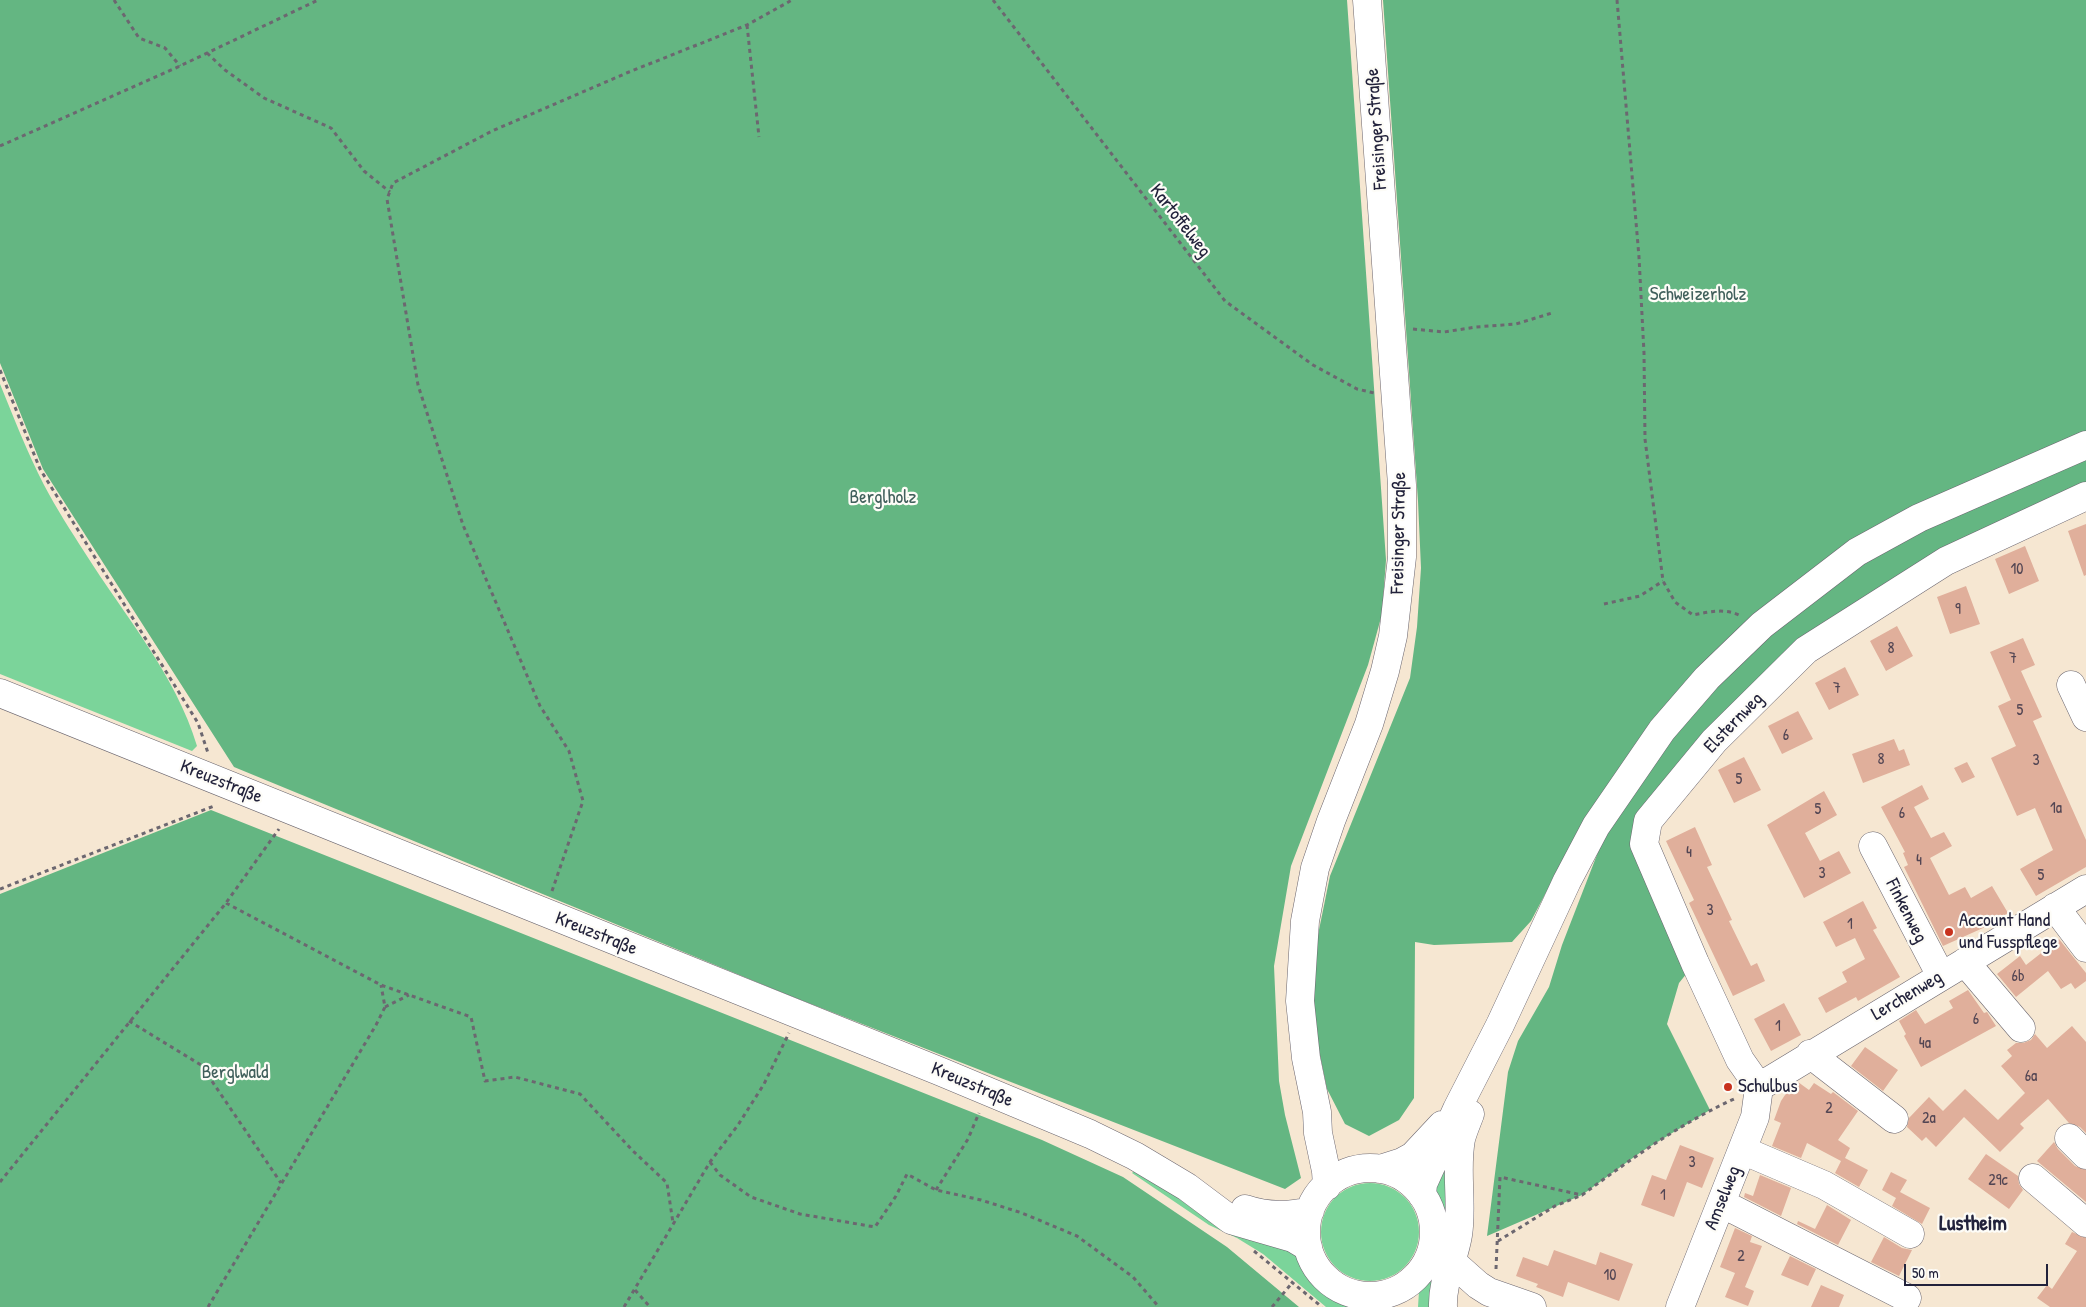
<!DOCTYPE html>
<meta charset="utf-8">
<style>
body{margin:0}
#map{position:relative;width:2086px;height:1307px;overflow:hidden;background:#f6e7d2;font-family:"Patrick Hand",sans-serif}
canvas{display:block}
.scale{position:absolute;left:1904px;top:1264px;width:144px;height:22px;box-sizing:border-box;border:2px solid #22223b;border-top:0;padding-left:6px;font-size:15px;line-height:18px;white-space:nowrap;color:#22223b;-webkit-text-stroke:4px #fdfcf7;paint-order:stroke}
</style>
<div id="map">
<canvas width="2086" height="1307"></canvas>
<div class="scale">50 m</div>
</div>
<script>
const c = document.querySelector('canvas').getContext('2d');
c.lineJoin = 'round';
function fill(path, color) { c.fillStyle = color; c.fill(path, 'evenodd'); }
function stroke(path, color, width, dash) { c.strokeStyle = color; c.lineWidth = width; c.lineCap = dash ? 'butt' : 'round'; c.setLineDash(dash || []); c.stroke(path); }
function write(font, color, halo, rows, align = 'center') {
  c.font = font + ' "Patrick Hand",sans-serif'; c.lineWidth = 4.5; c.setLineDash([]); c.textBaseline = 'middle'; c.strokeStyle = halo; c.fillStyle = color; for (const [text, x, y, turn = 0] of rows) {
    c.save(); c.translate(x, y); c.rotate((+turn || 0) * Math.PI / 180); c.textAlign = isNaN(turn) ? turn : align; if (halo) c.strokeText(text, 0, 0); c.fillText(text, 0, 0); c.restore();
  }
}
fill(new Path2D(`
 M0,384C14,418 27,452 44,485C56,508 71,531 85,553C124,615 176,675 197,746L192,751L0,674Z
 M1446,1153L1453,1210L1435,1307H1418L1419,1291L1436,1259L1440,1246L1441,1228L1433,1196Z
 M1135,1170L1154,1180L1197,1212L1294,1252L1316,1283L1332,1296L1364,1307H1326L1263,1254L1237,1238L1209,1225L1132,1173Z
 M1321 1232a49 49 0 1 1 98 0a49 49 0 1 1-98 0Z`), '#7bd49a');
fill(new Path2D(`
 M0,0H1347L1386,560L1382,614L1368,665L1291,866L1274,966L1279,1081L1285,1115L1301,1178L1285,1189L788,995L234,767L43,469L0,363Z
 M1383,0H2086V431L1914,510L1852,545L1583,822L1531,921L1512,942L1434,945L1415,942L1414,1098L1399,1120L1369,1136L1345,1124L1327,1089L1316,1036L1311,969L1330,876L1410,678L1417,627L1421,568L1418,501Z
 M2086,456V496L1806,650L1648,821L1695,963L1679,983L1667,1024L1710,1110L1641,1152L1582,1195L1487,1236L1508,1072L1518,1041L1549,987L1562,945L1607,829L1667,739L1767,634L1860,561L1921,525Z
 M211,810L1042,1140L1123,1177L1227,1247L1299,1307H0V894Z`), '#64b682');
fill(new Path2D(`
 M2086,524V575L2084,576L2068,531Z
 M2025,546L2039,581L2009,594L1995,559Z
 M1966,586L1980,624L1950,634L1937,597Z
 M1897,626L1913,656L1886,671L1870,641Z
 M2023,638L2035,665L2021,671L2042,717L2033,721L2086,840V867L2036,896L2020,869L2053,850L2035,808L2017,816L1991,758L2016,746L1998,706L2011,700L1990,652Z
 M1845,667L1859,695L1829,710L1815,683Z
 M1798,711L1813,739L1782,754L1768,726Z
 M1894,739L1899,751L1904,749L1910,765L1863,783L1852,754Z
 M1744,757L1761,790L1734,803L1718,770Z
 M1967,762L1975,777L1962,783L1954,768Z
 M1922,785L1929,799L1914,807L1931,838L1944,832L1952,846L1930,858L1949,895L1965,887L1971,898L1992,886L2008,913L1983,928L1943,946L1904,867L1908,865L1903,853L1905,852L1881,807Z
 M1824,791L1837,815L1805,833L1820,861L1839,851L1851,873L1804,898L1767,825Z
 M1695,827L1712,865L1707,867L1732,920L1729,921L1751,966L1757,963L1765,981L1733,996L1689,903L1694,900L1666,841Z
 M1863,901L1877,928L1873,930L1900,977L1858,1001L1856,997L1826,1013L1818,998L1847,982L1842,972L1865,959L1855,938L1836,947L1823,922Z
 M2059,939L2086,973V981L2075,989L2071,983L2061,989L2048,971L2016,997L1997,974L2020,956L2026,965Z
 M1968,990L1984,1013L1987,1012L1996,1026L1921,1067L1904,1036L1906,1034L1899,1021L1916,1010L1925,1024L1953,1008L1949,1001Z
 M1784,1003L1801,1035L1771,1051L1754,1019Z
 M2072,1026L2086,1042V1133L2080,1127L2069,1123L2048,1099L2020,1124L2024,1128L2000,1152L1964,1117L1936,1147L1926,1137L1922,1141L1907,1127L1909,1118L1929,1097L1943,1111L1965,1089L1998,1120L2025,1093L2001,1066L2012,1056L2007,1050L2016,1043H2023L2031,1040L2035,1034L2047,1048Z
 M1865,1047L1898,1070L1883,1091L1851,1066Z
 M1798,1082L1809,1090L1814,1083L1831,1094L1833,1092L1858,1111L1838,1140L1850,1148L1845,1158L1868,1170L1859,1187L1835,1173L1841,1161L1807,1143L1801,1158L1772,1146L1781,1123L1774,1120L1781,1101L1791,1086Z
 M2054,1142L2058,1149L2075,1166L2086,1170V1202L2037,1161Z
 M1680,1145L1714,1158L1702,1188L1687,1182L1674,1217L1641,1205L1652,1175L1666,1180Z
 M1986,1154L2018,1176L2019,1184L2023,1190L2009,1209L1968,1179Z
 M1891,1172L1907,1180L1900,1192L1930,1208L1922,1224L1892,1206L1896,1198L1882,1190Z
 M1760,1175L1791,1188L1781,1216L1744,1197L1745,1193L1753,1196Z
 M1827,1205L1851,1220L1838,1245L1797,1224L1798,1221L1815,1229Z
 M1735,1228L1752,1236L1750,1242L1762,1246L1745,1287L1754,1291L1748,1306L1725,1297L1735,1273L1720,1267Z
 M2072,1232L2086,1238V1307H2050L2037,1298L2047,1285L2052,1289L2077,1251L2065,1244Z
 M1884,1237L1902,1248L1912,1250L1899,1276L1871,1262Z
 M1554,1250L1596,1265L1600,1252L1633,1264L1619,1301L1568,1282L1563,1297L1536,1287L1538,1284L1516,1276L1523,1257L1548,1266Z
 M1790,1256L1816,1269L1808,1286L1781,1275Z
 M1821,1285L1844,1295L1839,1307H1811Z`), '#e0af9b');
const minor = new Path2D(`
 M2071,685L2086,717
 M1873,846L1941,976
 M2055,907L2086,948
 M1965,962L2021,1028
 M1810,1054L1894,1119
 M1759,1087L1740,1060L1695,963L1644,844L1648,821L1714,741L1806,650L1946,561L2086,496
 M1759,1087L2086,889
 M2069,1138L2086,1155
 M1742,1150L1824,1185L1910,1234
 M2033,1178L2086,1223
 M1721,1203L1907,1298
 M1451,1261L1478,1285L1489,1292L1532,1307
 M1680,1307L1755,1117L1759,1087`);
const major = new Path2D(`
 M0,693L939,1071L1090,1134L1135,1156L1187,1187L1231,1220L1293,1238L1308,1247
 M1306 1232a64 64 0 1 1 128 0a64 64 0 1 1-128 0Z
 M1380,1169L1402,1162L1413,1156L1442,1125
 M1327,1186L1326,1171L1318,1133L1317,1112L1306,1058L1300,1001L1305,921L1315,868L1331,821L1369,724L1385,671L1393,636L1402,557V485L1367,0
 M1422,1195L1423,1184L1457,1109L1500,1025L1567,881L1596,826L1662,730L1707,678L1762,625L1857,552L1919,518L2086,445
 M1245,1209C1265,1216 1289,1216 1310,1211
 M1443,1307C1442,1282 1454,1259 1458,1235C1463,1204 1455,1171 1461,1139C1463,1131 1467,1122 1470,1114`);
stroke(minor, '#6c6770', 29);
stroke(major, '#6c6770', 29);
stroke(new Path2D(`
 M114,0L139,38L165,48L180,66
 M993,0L1225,301L1313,365L1357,389L1374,393
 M1617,0L1639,257L1644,353L1645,439L1663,581L1675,602L1693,615C1709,612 1724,608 1739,615
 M747,25L759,137
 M207,53L225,70L264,98L331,128L364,171L390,192
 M0,146L180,66L318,0
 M1413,329L1444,332L1476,327L1516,324L1552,313
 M0,370L40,469L198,723L208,753
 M1604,604L1640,596L1663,581
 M0,889L214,806V804
 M552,891L583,801L569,751L540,706L463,525L418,385L387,199L393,183L492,131L629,72L747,25L792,0
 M226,903L381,985L471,1017L485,1081L515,1077L580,1094L633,1151L667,1183L673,1223
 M385,1007L409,995
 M129,1021L201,1065L281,1183
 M710,1162L720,1175L751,1197L800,1214L875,1227L896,1196L907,1174L936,1190L981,1200L1022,1213L1077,1236L1133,1277L1159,1307
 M0,1182L226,903L279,829
 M936,1190L968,1139L979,1113
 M1498,1241L1555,1206L1582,1195
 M1254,1251L1322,1307
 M1496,1269L1500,1177L1582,1195C1630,1160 1679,1124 1734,1099
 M635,1290L650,1307
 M208,1307L376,1025L385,1007L381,985
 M624,1307L710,1162L738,1125L764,1084L789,1033
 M1272,1307L1292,1283`), '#6c6770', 3, [4, 4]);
stroke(minor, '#fff', 28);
stroke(major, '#fff', 28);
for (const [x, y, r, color] of [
 [1949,932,5,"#c8321e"],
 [1728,1087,5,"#c8321e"]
]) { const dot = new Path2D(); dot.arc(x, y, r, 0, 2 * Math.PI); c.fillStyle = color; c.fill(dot); stroke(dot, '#fdfcf7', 2); }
write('16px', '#524553', null, [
 ["10",2017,570],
 ["9",1958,610],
 ["8",1891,649],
 ["7",2013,659],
 ["7",1837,689],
 ["5",2020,711],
 ["6",1786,736],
 ["8",1881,760],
 ["3",2036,761],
 ["5",1739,780],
 ["1a",2056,809],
 ["5",1818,810],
 ["6",1902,814],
 ["4",1689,853],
 ["4",1919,861],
 ["3",1822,874],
 ["5",2041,876],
 ["3",1710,911],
 ["1",1850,925],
 ["6b",2018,977],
 ["6",1976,1020],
 ["1",1778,1027],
 ["4a",1925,1044],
 ["6a",2031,1077],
 ["2",1829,1109],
 ["2a",1929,1119],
 ["3",1692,1163],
 ["29c",1998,1181],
 ["1",1663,1196],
 ["2",1741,1257],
 ["10",1610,1276]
]);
write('19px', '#22223b', '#fdfcf7', [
 ["Freisinger Straße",1377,129,-94],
 ["Kartoffelweg",1180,221,52],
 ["Freisinger Straße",1399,533,-89],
 ["Elsternweg",1734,723,-46],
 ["Kreuzstraße",221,782,22],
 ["Finkenweg",1906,911,63],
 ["Kreuzstraße",596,934,22],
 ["Lerchenweg",1907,996,-31],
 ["Kreuzstraße",972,1085,23],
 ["Amselweg",1723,1198,-68]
]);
write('19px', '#41605c', '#fdfcf7', [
 ["Schweizerholz",1698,295],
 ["Berglholz",883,498],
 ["Berglwald",235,1073]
]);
write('19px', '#22223b', '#fdfcf7', [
 ["Account Hand",1959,921],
 ["und Fusspflege",1959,943],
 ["Schulbus",1738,1087]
], 'left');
write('bold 21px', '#22223b', '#fdfcf7', [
 ["Lustheim",1973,1224]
]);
</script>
